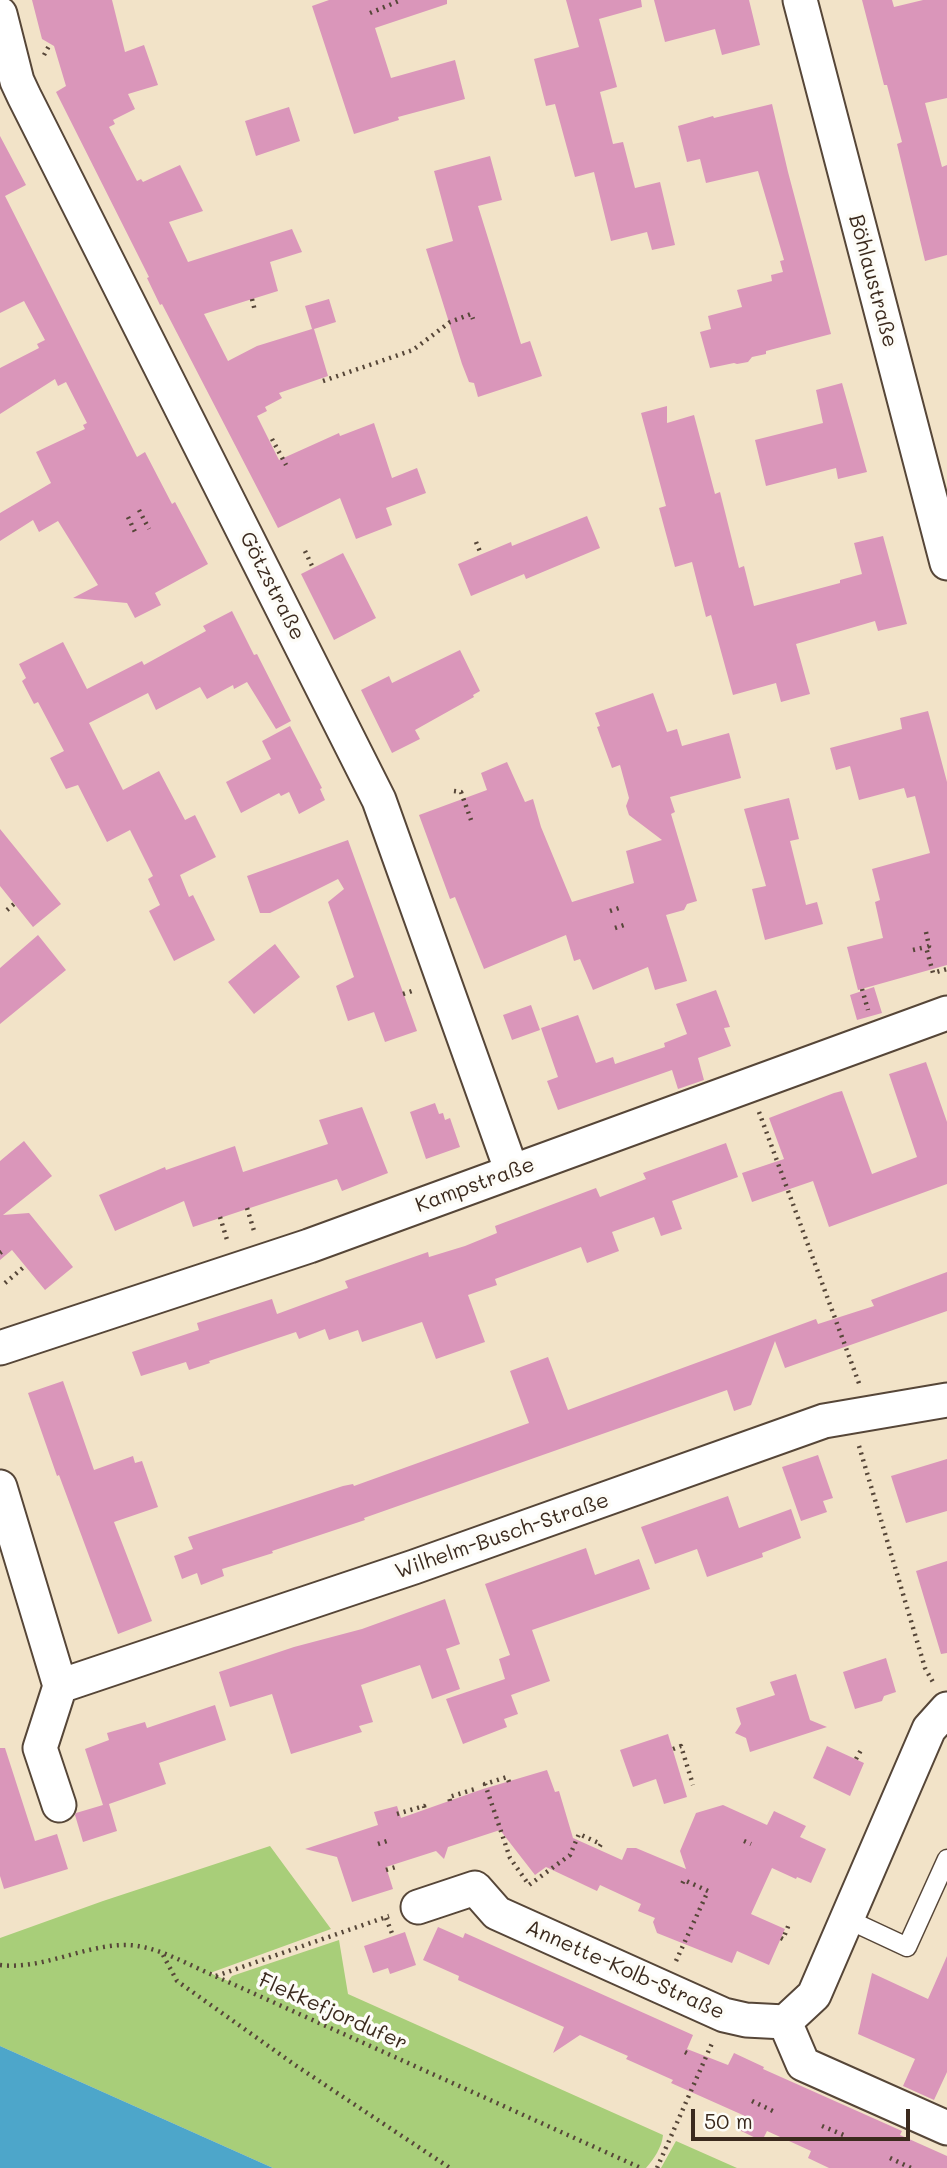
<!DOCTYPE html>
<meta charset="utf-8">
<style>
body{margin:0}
#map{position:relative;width:947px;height:2168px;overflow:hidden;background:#f2e3c8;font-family:Mali,sans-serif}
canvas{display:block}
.scale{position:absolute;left:691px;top:2109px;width:219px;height:32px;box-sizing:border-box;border:4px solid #3b2a1e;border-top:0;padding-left:9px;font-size:21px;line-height:24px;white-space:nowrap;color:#3b2a1e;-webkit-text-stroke:5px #fdfcf7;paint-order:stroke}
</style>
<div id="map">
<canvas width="947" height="2168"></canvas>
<div class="scale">50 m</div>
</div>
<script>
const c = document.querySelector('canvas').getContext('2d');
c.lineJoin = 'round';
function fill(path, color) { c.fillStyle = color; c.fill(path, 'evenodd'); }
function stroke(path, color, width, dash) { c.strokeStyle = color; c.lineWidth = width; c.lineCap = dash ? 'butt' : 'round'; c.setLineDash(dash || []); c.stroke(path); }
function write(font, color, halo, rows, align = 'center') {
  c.font = font + ' Mali,sans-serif'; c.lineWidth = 7; c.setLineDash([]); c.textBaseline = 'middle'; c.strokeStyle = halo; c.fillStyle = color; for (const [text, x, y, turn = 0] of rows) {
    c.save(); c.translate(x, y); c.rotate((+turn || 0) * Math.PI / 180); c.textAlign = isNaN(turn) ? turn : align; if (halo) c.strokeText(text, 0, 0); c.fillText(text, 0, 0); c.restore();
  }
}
fill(new Path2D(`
 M270,1846L331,1929L210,1973L228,1981L232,1976L339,1940L348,1994L663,2135C662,2147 654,2159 646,2168H273L0,2046V1938L103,1901Z
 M676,2141L737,2168H661Z`), '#a8ce79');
fill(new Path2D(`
 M0,2046L273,2168H0Z`), '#4da6ca');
fill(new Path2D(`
 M32,0H112L125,52L144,45L158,85L128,94L135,109L113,120L115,124L109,127L137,181L141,179L143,182L180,165L203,211L169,222L188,262L292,229L302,252L270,262L278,291L204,314L228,361L257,346L312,329L305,306L329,299L336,322L314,329L328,376L279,393L282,398L265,407L267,411L257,416L279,460L339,433L340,436L374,423L392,478L417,468L426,493L386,508L392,525L356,539L340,498L278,528L162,304L160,305L147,278L149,277L56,92L66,86L54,46L42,39Z
 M329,0H447V4L375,28L391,78L455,60L465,99L398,117L399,120L354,134L312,6Z
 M566,0H641L642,7L599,19L617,87L600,92L613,144L623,142L635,188L660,182L675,245L652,250L647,232L611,241L594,172L575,177L555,104L546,106L534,59L579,47Z
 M654,0H749L760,45L722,55L715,29L665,42Z
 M862,0H892L894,7L923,0H947V98L925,103L942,167L947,165V255L925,261L897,144L902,142L887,85H884Z
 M772,104L788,172L831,334L766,351V354L752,357L748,362L737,364L734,363L710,368L700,332L711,329L708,316L742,307L737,290L772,281L771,275L783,272L780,261L784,260L758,171L706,183L700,159L687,162L678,126L713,116L714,118Z
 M289,107L300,141L256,156L245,121Z
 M0,136L26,185L5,196L137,457L145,452L172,504L175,502L208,564L155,593L161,605L135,618L127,603L73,598L98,585L58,521L39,532L33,520L0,541V513L51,483L36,452L85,429L83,425L87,423L66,382L58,386L55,379L0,414V368L39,348L37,344L45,340L24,301L0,313Z
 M490,156L502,200L478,206L521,344L530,341L542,376L478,397L474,383L469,382L462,364L426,249L453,241L434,171Z
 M842,383L867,472L838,479L836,468L766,486L755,440L823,423L816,390Z
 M667,406V423L694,415L715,494L720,492L739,568L744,566L754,606L840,583V580L862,574L854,543L883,536L907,624L878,631L875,621L796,644L810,694L781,702L776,683L733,695L711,615L706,617L692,562L675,567L659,508L666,506L641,413Z
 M587,516L600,548L526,579L524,574L471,596L458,564L511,542L512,546Z
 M343,553L376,618L334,640L301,574Z
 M232,611L254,655L257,654L291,721L276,729L247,682L234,689L233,685L207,699L200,687L156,710L148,693L89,723L123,790L159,771L185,820L195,815L216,857L180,875L189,897L193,895L215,940L174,961L149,911L160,905L148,879L153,876L130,830L107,842L78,785L66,789L50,758L64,751L38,702L34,704L22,681L26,678L19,664L63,642L87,689L142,661L144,665L206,631L203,626Z
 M460,650L480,691L473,695L474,697L415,730L420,739L392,753L361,690L389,676L392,683Z
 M653,693L667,732L677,729L682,746L729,733L741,778L670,797L675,812L671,814L697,901L687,904L684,910L666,915L687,981L655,990L648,967L593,990L580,959L574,961L566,935L484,969L455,897L450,899L419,815L487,790L481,773L507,762L525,802L533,799L541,827L572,902L634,883L626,851L662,840L629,815L626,806L629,798L620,765L612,768L597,727L600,726L595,713Z
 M928,711L947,782V965L858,990L847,947L883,938L875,902L880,900L872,869L930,853L915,796L907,798L904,788L859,800L850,766L836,770L830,748L902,729L900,718Z
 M290,726L322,788L320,789L325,800L299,814L289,792L281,796L279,793L241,813L226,782L271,759L262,741Z
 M789,798L799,839L790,841L806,905L817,902L823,924L765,940L752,889L766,886L744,809Z
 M0,829L61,904L33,927L0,886Z
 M348,840L417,1031L385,1042L374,1012L348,1021L336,986L354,977L328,902L344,889L338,879L270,913H260L247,876Z
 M38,935L66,970L0,1024V968Z
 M275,944L300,977L254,1014L228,982Z
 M874,987L882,1013L857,1020L850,995Z
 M716,990L730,1027L724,1028L731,1046L698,1058L704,1080L678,1089L672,1070L558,1110L547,1081L558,1077L541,1028L578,1015L596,1063L613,1057L615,1064L665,1047L664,1043L687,1034L676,1004Z
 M531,1005L540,1030L512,1040L503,1015Z
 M926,1062L947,1122V1184L829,1227L813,1181L752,1202L742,1173L784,1159L769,1118L834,1093L842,1091L872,1174L917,1157L889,1074Z
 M435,1103L439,1114L443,1113L445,1120L450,1118L460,1147L426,1159L410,1112Z
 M362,1107L388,1173L342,1191L337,1179L193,1227L184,1201L115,1231L99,1195L165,1167L166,1170L235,1146L243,1172L328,1144L319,1120Z
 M24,1141L52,1176L3,1215L29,1213L73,1267L45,1290L12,1250L0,1260V1161Z
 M726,1143L738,1177L672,1201L682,1229L661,1236L654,1217L612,1232L619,1251L587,1263L581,1247L495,1279L497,1285L468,1295L485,1342L436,1359L422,1322L362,1342L358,1330L329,1340L325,1329L299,1339L296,1332L209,1361L210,1363L189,1370L186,1362L141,1376L132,1352L199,1330L197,1323L272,1299L277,1314L348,1288L345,1281L428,1252L429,1257L465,1246L497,1233L495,1226L596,1188L600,1197L646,1179L643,1173Z
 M947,1272V1311L785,1368L775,1341L751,1405L734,1411L727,1390L364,1518L365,1520L272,1551L273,1553L222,1569L224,1576L201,1585L197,1573L182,1579L174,1556L193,1549L188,1537L343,1486L353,1484L354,1486L529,1423L510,1371L548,1357L568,1410L816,1319L818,1324L874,1306L871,1300Z
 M63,1381L94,1470L133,1456L135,1463L142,1461L158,1507L114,1522L152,1621L118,1634L59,1475L57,1476L28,1393Z
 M818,1455L833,1498L823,1501L827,1512L801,1521L782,1467Z
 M947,1459V1511L906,1523L891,1476Z
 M728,1496L739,1528L791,1509L801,1538L762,1553L763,1557L707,1577L697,1549L655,1564L641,1527Z
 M586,1548L595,1575L639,1559L650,1589L532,1630L550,1681L511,1695L518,1714L504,1719L507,1727L463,1744L446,1699L505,1679L499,1659L510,1655L485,1584Z
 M947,1561V1653L941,1654L916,1571Z
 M445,1599L460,1644L446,1649L460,1689L432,1699L420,1665L361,1685L373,1722L359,1726L362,1732L291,1754L272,1694L230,1707L219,1672L294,1647L362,1629Z
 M886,1658L896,1692L884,1696L882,1701L855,1709L843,1672Z
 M796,1674L810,1720L827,1727L750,1752L746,1738L735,1733L741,1724L736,1708L775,1695L770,1682Z
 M215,1705L226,1740L159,1763L166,1784L109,1804L117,1831L83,1842L75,1815L76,1813L103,1805L85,1749L109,1740L107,1733L145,1722L147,1728Z
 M668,1734L687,1797L664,1804L656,1779L633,1787L620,1750Z
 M827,1746L864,1763L850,1796L813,1778Z
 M0,1748H5L35,1841L57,1834L68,1869L4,1889L0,1876Z
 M547,1770L555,1792L559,1791L573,1838L622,1860L627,1848H636L686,1869L680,1851L696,1813L723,1805L767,1825L774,1811L806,1826L800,1837L826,1849L811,1883L797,1877L796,1879L772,1868L751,1914L785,1929L769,1965L737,1951L732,1963L657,1933L653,1922L655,1918L638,1911L641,1904L600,1885L597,1891L546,1867L535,1875L500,1830L448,1847L444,1859L436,1851L386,1867L393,1889L352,1902L337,1857L305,1849L378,1825L374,1812L397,1806L401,1818L483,1789Z
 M438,1927L463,1938L465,1933L693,2035L687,2049L728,2065L734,2053L764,2067L763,2069L902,2131L900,2135L947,2156V2168H829L808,2158L811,2151L767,2131L762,2141L739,2130L745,2116L671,2083L673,2080L626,2059L628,2056L580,2035L553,2053L564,2027L458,1980L459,1976L423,1960Z
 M405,1932L416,1965L390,1974L388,1968L373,1973L364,1946Z
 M947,1956V2072L934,2100L903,2086L915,2059L858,2034L872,1973L928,1999Z`), '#da96ba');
const service = new Path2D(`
 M847,1919L907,1947L947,1859`);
const minor = new Path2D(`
 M800,0L947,563
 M0,14L17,81L24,96L379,800L512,1172
 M0,1348L309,1246L947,1013
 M0,1487L60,1686L40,1748L59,1805
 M60,1686L414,1567L824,1421L947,1400
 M418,1907L475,1888L497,1913L724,2015L746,2020L785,2022L814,1995L929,1729L947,1709
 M785,2022L803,2064L947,2128`);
stroke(service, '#564638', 21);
stroke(minor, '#564638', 37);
stroke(new Path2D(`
 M370,13L399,1
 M44,55L50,44
 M252,299L255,311
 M323,381L413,350L450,322L471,314L473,319
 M272,439L286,465
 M139,510L149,529
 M128,517L135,532
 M476,542L481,554
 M305,551L313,568
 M454,791L461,792L471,820
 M7,910L14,904
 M610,911L622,907
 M615,928L627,924
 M926,932L929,946L926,947L933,973L947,969
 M913,950L926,947
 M862,989L868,1010
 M403,994L412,991L410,987
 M759,1112L860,1386
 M247,1208L255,1234
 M220,1217L228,1243
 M0,1253L3,1251
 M5,1283L25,1266
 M859,1446L925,1668L934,1684
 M673,1749L681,1746L693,1785
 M856,1759L861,1750
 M509,1782L507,1777L485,1784L510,1858L529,1885L570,1855L579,1834L601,1844L598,1849
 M450,1801L449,1797L475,1789
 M397,1814L424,1806L425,1810
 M744,1841L751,1844
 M378,1844L390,1840
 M386,1870L399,1866
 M386,1918L393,1936
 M781,1938L783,1939L789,1924
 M163,1955L177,1981L295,2065L450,2168
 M676,1961L708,1891L684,1880L681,1886
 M0,1965C41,1970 82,1946 123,1945C154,1944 186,1964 215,1976L641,2168
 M216,1976L389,1916
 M685,2052L691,2055
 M752,2101L775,2112
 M822,2126L846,2136
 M890,2158L911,2168
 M657,2168L713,2041`), '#564638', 4.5, [2, 5]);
stroke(service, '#fff', 18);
stroke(minor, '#fff', 33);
write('21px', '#3b2a1e', '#fdfcf7', [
 ["Böhlaustraße",873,281,75],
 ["Götzstraße",272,586,63],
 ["Kampstraße",475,1185,-20],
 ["Wilhelm-Busch-Straße",502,1536,-19],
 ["Annette-Kolb-Straße",625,1970,24],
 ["Flekkefjordufer",333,2012,24]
]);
</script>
